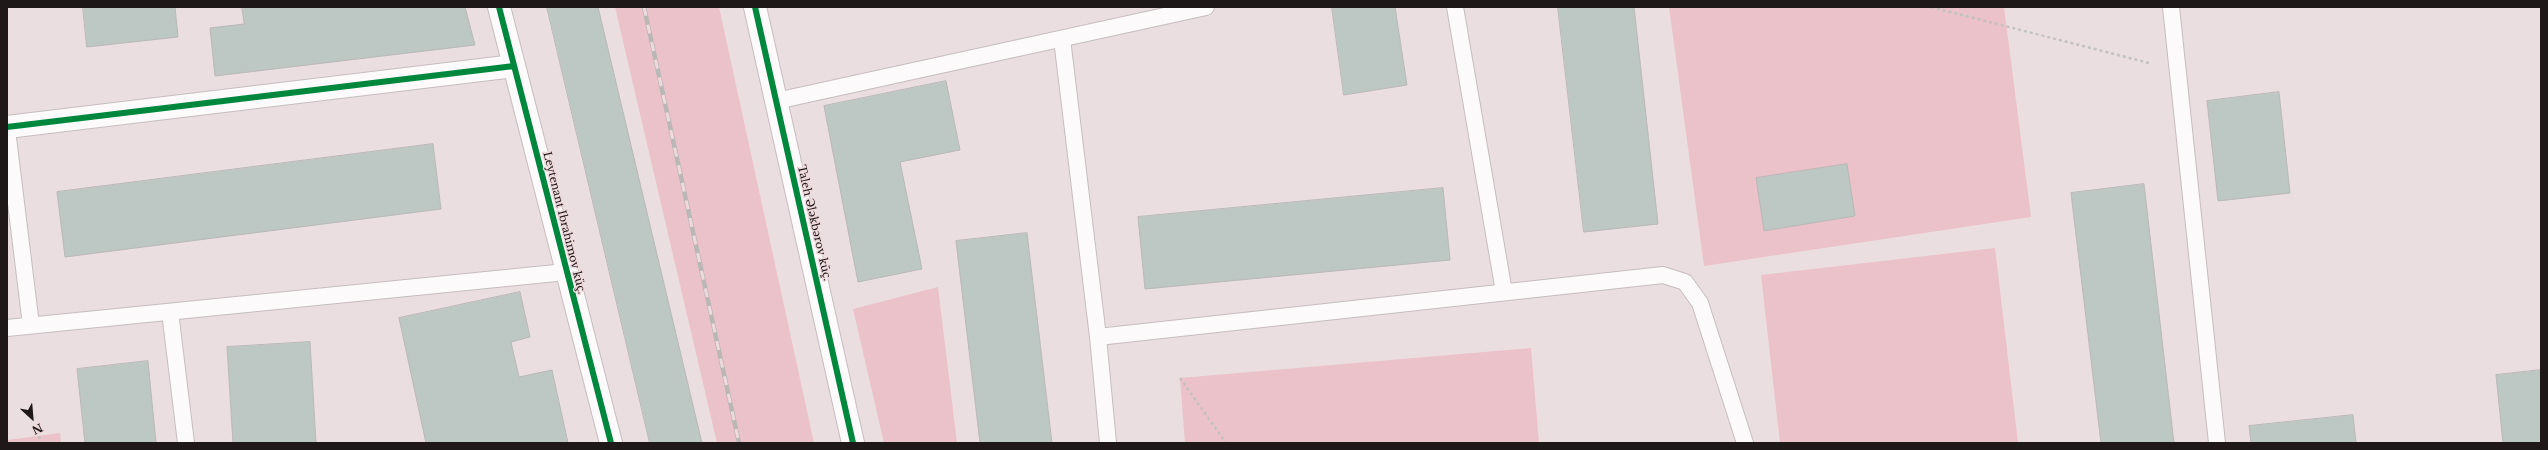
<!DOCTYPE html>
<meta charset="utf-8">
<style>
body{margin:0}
#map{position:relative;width:2548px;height:450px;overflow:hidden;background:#eadee0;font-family:"Libre Baskerville",serif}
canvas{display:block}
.frame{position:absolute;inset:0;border:8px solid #1e1819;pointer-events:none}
.north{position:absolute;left:12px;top:398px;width:40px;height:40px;-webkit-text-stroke:3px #eedadd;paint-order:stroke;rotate:154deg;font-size:11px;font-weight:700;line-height:16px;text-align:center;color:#1e1819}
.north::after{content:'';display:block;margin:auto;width:14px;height:18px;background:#1e1819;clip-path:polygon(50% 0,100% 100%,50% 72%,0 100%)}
</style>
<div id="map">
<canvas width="2548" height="450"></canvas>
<div class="frame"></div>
<div class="north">N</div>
</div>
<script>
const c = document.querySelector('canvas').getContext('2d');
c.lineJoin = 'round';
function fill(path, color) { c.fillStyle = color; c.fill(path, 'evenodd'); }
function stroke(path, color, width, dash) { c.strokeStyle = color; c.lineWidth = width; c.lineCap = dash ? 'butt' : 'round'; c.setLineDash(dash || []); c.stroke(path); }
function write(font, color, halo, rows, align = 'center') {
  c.font = font + ' "Libre Baskerville",serif'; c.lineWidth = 3; c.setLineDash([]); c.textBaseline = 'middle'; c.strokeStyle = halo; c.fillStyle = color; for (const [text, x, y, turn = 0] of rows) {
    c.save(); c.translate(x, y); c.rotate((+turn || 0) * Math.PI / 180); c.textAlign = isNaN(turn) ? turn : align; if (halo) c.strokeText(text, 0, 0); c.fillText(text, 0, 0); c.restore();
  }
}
fill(new Path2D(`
 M615,7H719L814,443H717Z
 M1669,7H2004L2031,217L1704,266Z
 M1995,248L2018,443H1780L1761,275Z
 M938,287L957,443H884L853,309Z
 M1531,348L1539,443H1185L1180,378Z
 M60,433L61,443H7V440Z`), '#ecc2ca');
const building = new Path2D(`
 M83,7H175L178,37L87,47Z
 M242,7H465L475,45L215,76L210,28L244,24Z
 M547,7H598L702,443H650Z
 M1332,7H1395L1407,85L1344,95Z
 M1558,7H1634L1658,224L1584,232Z
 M946,81L960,150L900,162L922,269L858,282L824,106Z
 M2279,92L2290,193L2218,201L2207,101Z
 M433,144L441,209L65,257L57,192Z
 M1847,164L1855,216L1764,231L1756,178Z
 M2144,184L2174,443H2101L2071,193Z
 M1443,188L1450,260L1145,289L1138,217Z
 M1027,233L1052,443H980L956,241Z
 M520,292L530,337L511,342L519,377L552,370L568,443H426L399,318Z
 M310,342L316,443H233L227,347Z
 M148,361L156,443H85L77,369Z
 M2541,370V443H2503L2496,375Z
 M2353,415L2356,443H2251L2249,426Z`);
fill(building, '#bdc7c4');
stroke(building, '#bab8b8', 1);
const lane = new Path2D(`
 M1455,7L1504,292
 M2171,7L2217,443
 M1062,39L1098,337L1108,443
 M776,101L1206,7
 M7,130L31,325
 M170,312L186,443
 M7,328L566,272
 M1098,337L1663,275L1685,282L1700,303L1745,443`);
const street = new Path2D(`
 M755,7L853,443
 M7,127L514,66`);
const secondary = new Path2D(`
 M499,7L611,443`);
stroke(lane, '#c7bdbf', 18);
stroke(street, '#c7bdbf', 24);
stroke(secondary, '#c7bdbf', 24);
stroke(new Path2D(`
 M1931,7L2149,63
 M1180,378L1226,443
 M39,436L40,443`), '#c4c1c1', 2.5, [3, 3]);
stroke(lane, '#fcfafa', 16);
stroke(street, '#fcfafa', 22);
stroke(secondary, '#fcfafa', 22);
const rail = new Path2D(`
 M644,7L739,443`);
stroke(rail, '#bab7b7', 4.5);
stroke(rail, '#eedadd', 3, [9]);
stroke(new Path2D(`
 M499,7L611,443
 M755,7L853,443
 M7,127L514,66`), '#00873e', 6);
write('11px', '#1e1819', '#eedadd', [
 ["Leytenant Ibrahimov küç.",564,223,76],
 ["Taleh Ələkbərov küç.",814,223,77]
]);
</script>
